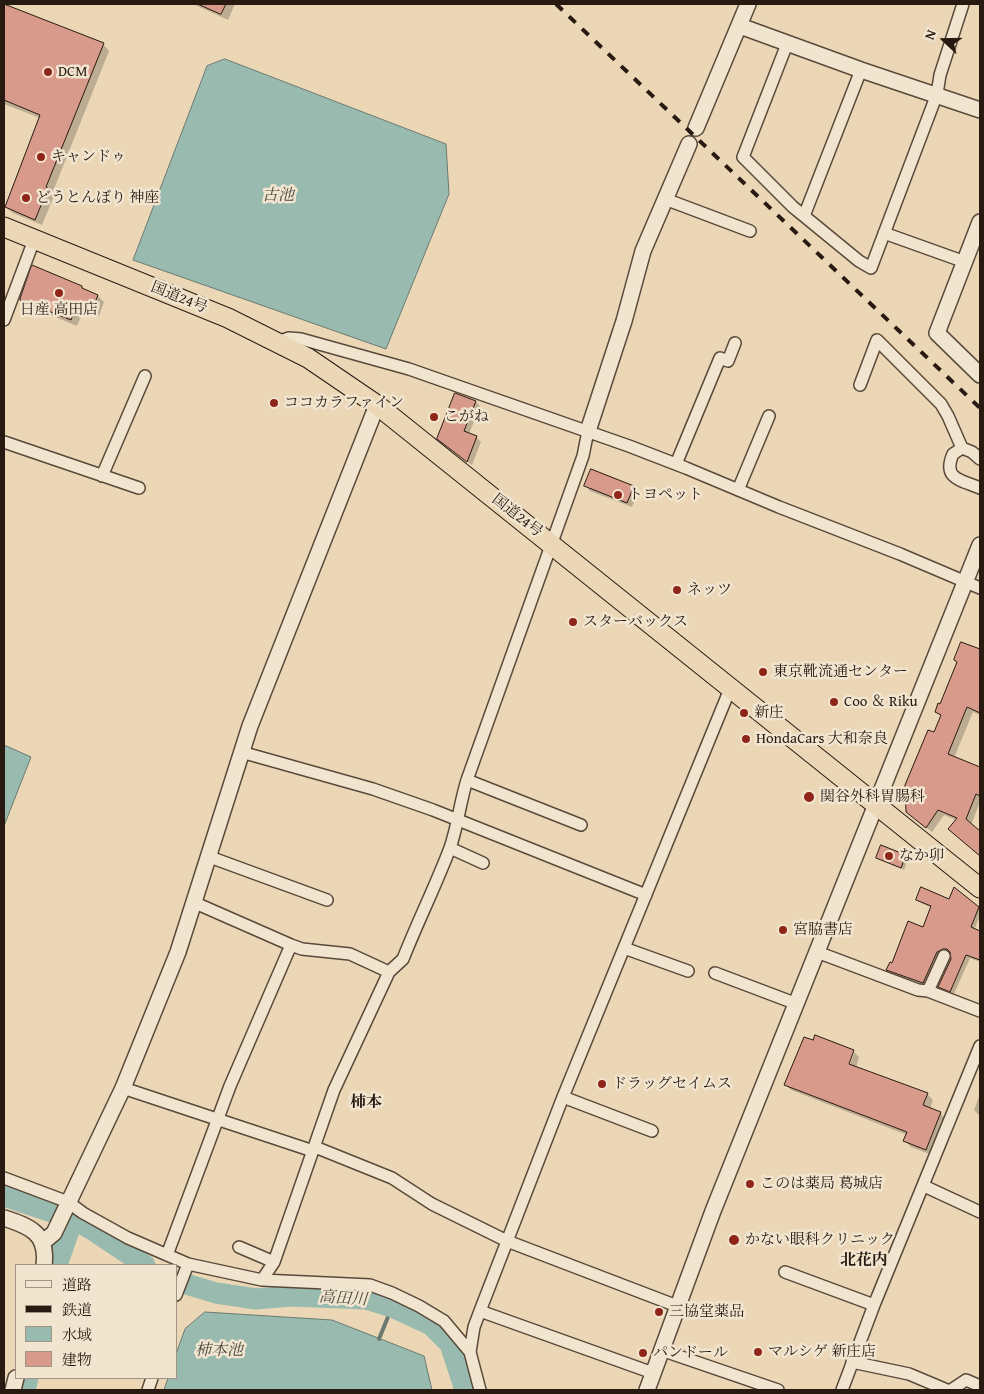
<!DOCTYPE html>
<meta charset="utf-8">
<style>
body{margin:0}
#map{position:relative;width:984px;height:1394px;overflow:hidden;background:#ebd7b6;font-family:"Gentium Book Plus","Noto Serif JP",serif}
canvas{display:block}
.frame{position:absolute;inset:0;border:5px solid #281a11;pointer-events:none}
.legend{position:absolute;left:15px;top:1264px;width:162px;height:115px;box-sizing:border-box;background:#f2e5d0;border:1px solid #a19484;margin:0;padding:6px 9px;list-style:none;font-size:15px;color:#281a11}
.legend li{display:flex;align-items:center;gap:10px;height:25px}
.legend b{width:25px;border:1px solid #a19484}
.north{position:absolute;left:919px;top:15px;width:50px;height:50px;-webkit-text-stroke:4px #f2e5d0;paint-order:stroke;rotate:291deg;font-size:14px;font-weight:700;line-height:20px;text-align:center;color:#281a11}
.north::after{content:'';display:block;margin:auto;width:18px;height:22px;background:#281a11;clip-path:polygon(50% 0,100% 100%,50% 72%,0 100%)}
</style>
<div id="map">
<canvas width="984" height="1394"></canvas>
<div class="frame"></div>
<ul class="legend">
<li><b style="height:6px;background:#f2e5d0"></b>道路</li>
<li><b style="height:6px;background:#281a11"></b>鉄道</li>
<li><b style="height:14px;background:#98baaf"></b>水域</li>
<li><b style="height:14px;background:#d79a8b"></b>建物</li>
</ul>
<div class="north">N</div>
</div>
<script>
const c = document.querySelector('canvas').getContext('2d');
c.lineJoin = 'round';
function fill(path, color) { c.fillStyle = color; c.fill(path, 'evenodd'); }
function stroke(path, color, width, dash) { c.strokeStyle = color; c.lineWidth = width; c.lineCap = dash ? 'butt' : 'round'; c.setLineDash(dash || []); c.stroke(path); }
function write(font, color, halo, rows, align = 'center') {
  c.font = font + ' "Gentium Book Plus","Noto Serif JP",serif'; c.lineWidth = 5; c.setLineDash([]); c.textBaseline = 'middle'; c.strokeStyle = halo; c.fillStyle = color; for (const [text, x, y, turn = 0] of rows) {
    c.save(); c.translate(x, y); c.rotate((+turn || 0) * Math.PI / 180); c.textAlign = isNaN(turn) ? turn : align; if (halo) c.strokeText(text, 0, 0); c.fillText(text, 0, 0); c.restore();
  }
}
const water = new Path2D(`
 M225,59L446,144L449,194L386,349L133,260L207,66Z
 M4,745L31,757L4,826Z
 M205,1312L332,1320L424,1356L432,1390H164L168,1378H176V1354L185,1329Z`);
fill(water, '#98baaf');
stroke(water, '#6b7a70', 1);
fill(new Path2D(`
 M193,4H235L228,20Z
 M4,5L103,44L109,51L52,194L54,196L42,225L13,213L6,207L40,118L4,104Z
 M82,287L86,291L98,296L104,302L99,316L84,310L77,326L28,306L21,299Z
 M476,402L480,406L469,434L476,437L481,442L472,465L444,443Z
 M591,471L634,487L638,492L632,507L590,491L586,486Z
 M962,643L980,650V715L973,712L954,758L980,768V802L971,825L980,833V855L955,834L956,820L944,815L932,832L913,817L935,734L942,717L936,711L941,706L958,663Z
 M905,856L908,859L904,870L881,860L878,857Z
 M917,900H949L978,908L980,910V916L974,930L980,932V962L970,958L954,994L943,990L940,987L953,956L948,952L941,957L927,986L892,974L888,970L924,928L932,908L921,903Z
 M853,1051L859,1057L856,1068L927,1094L933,1100L930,1109L940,1113L946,1119L932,1155L911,1147L905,1141L907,1135L791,1090L785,1084ZM852,1053H854L848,1070L846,1069Z
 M980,1094V1116L974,1110Z`), '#0003');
stroke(new Path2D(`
 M379,1339L392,1307`), '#6b7a70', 4);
stroke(new Path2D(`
 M4,1196L73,1219L94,1231L145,1265
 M57,1265L73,1219
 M176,1281L216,1293L256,1299L291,1296L366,1299L392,1307L431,1325L450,1344L465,1390
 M25,1390L28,1378`), '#98baaf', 21);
const building = new Path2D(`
 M4,4L104,43L46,187L48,188L35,220L5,207L40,115L4,100Z
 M198,4H226L221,14Z
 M32,265L82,286V288L98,295L92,310L77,304L71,320L20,300Z
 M455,393L476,401L464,431L477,436L467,462L437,439Z
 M591,469L634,486L627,503L584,486Z
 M961,642L980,649V713L967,707L948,754L980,767V796L976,794L966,819L980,831V856L948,829L957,818L938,810L926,828L906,812L905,785L928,730L934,732L941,715L935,712L938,703L940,704L957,662L954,660Z
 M881,845L906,855L901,868L876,858Z
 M921,887L949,899L954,887L979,907L971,927L980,931V960L966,955L950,992L938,987L951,959L950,952L947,949H943L937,952L923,983L886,970L890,962L892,963L908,921L923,927L931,906L916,900Z
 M815,1035L854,1050L849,1064L928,1093L923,1105L941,1112L926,1150L903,1141L907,1132L784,1085L804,1037L813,1040Z`);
fill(building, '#d79a8b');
stroke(building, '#281a11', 1);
const minor = new Path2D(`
 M787,44L743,157L793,207L859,261L871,268L937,94L940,75L963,4
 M665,199L750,231
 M804,216L861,70
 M884,233L965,262
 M4,320L34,240
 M277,342L289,338L301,339L409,369L629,446L686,468L779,507L900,554L980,588
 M860,385L877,340L941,404L948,416L962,448
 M4,442L139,488
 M980,459L972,452L962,448L953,454C942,479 961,480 980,488
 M676,464L720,358L728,361L735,343
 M102,476L145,376
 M738,490L769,416
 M241,752L373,789L433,810L646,895
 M467,780L581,825
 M450,848L483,863
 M207,856L327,900
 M193,902L291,945L302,949L350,954L389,972
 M624,948L688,971
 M817,952L918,990L928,991L980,1011
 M715,973L797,1004
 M928,991L944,956
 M123,1088L313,1151
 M563,1097L652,1131
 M315,1147L392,1178L432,1204L507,1241L677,1306
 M4,1178L68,1202L83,1213L128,1238L188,1264L262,1280L370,1285L392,1293L419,1306L444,1321L470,1352L480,1390
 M924,1186L980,1212
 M239,1247L274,1262
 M167,1255L230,1086L291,945
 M785,1272L874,1305
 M262,1280L274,1262L334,1090L389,972L403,959C418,921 436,885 450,848C458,825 460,802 467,780L583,456L588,431
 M176,1295L188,1264
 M480,1311L653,1373
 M661,1350L778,1390
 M470,1352L474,1327L480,1311L563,1097L730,689
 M852,1362L909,1374L947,1390
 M148,1390L152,1378
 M842,1390L874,1305L980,1046
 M951,1390L966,1380L980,1386`);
const tertiary = new Path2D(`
 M740,26L861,70L980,110
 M696,128L748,4
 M980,222L937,333L980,375
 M588,431L624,321L643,251L689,144
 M4,1218C29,1226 48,1233 44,1265
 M42,1243L54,1233L123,1088L178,952L250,726L377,405
 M13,1390L16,1378
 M647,1390L713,1211L980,545`);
const trunk = new Path2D(`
 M4,227L228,318L308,358L377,405C579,565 778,728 980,888`);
stroke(minor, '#59493a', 14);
stroke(tertiary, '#59493a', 18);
stroke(trunk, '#281a11', 21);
stroke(minor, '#f2e5d0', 11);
stroke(tertiary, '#f2e5d0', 15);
stroke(trunk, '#ebd7b6', 19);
stroke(new Path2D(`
 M556,4L980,408`), '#281a11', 4, [9, 9]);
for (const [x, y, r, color] of [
 [48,72,5,"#8f2418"],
 [41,157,5,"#8f2418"],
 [26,198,5,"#8f2418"],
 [59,293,5,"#8f2418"],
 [274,403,5,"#8f2418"],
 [434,417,5,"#8f2418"],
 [618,495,5,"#8f2418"],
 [677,590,5,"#8f2418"],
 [573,622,5,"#8f2418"],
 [763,672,5,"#8f2418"],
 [834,702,5,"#8f2418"],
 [744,713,5,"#8f2418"],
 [746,739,5,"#8f2418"],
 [809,797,6,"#8f2418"],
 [889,856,5,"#8f2418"],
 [783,930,5,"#8f2418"],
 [602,1084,5,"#8f2418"],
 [750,1184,5,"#8f2418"],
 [734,1240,6,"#8f2418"],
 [659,1312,5,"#8f2418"],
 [758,1352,5,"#8f2418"],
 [643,1353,5,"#8f2418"]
]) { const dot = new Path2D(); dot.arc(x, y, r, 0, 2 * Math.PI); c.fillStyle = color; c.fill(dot); stroke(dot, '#f2e5d0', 2); }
write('15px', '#281a11', '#f2e5d0', [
 ["DCM",58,72],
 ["キャンドゥ",51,157],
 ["どうとんぼり 神座",36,198],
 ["日産 高田店",59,310,"center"],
 ["ココカラファイン",284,403],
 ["こがね",444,417],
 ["トヨペット",628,495],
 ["ネッツ",687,590],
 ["スターバックス",583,622],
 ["東京靴流通センター",773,672],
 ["Coo ＆ Riku",844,702],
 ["新庄",754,713],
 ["HondaCars 大和奈良",756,739],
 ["関谷外科胃腸科",820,797],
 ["なか卯",899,856],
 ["宮脇書店",793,930],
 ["ドラッグセイムス",612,1084],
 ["このは薬局 葛城店",760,1184],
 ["かない眼科クリニック",745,1240],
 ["三協堂薬品",669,1312],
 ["マルシゲ 新庄店",768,1352],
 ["パンドール",653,1353]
], 'left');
write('15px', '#281a11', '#f2e5d0', [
 ["国道24号",179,298,22],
 ["国道24号",517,516,38]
]);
write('italic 16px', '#4a4a40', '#f2e5d0', [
 ["古池",278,196],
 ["高田川",343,1299,4],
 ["柿本池",219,1351]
]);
write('bold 16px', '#281a11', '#f2e5d0', [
 ["柿本",366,1103],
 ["北花内",864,1261]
]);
</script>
